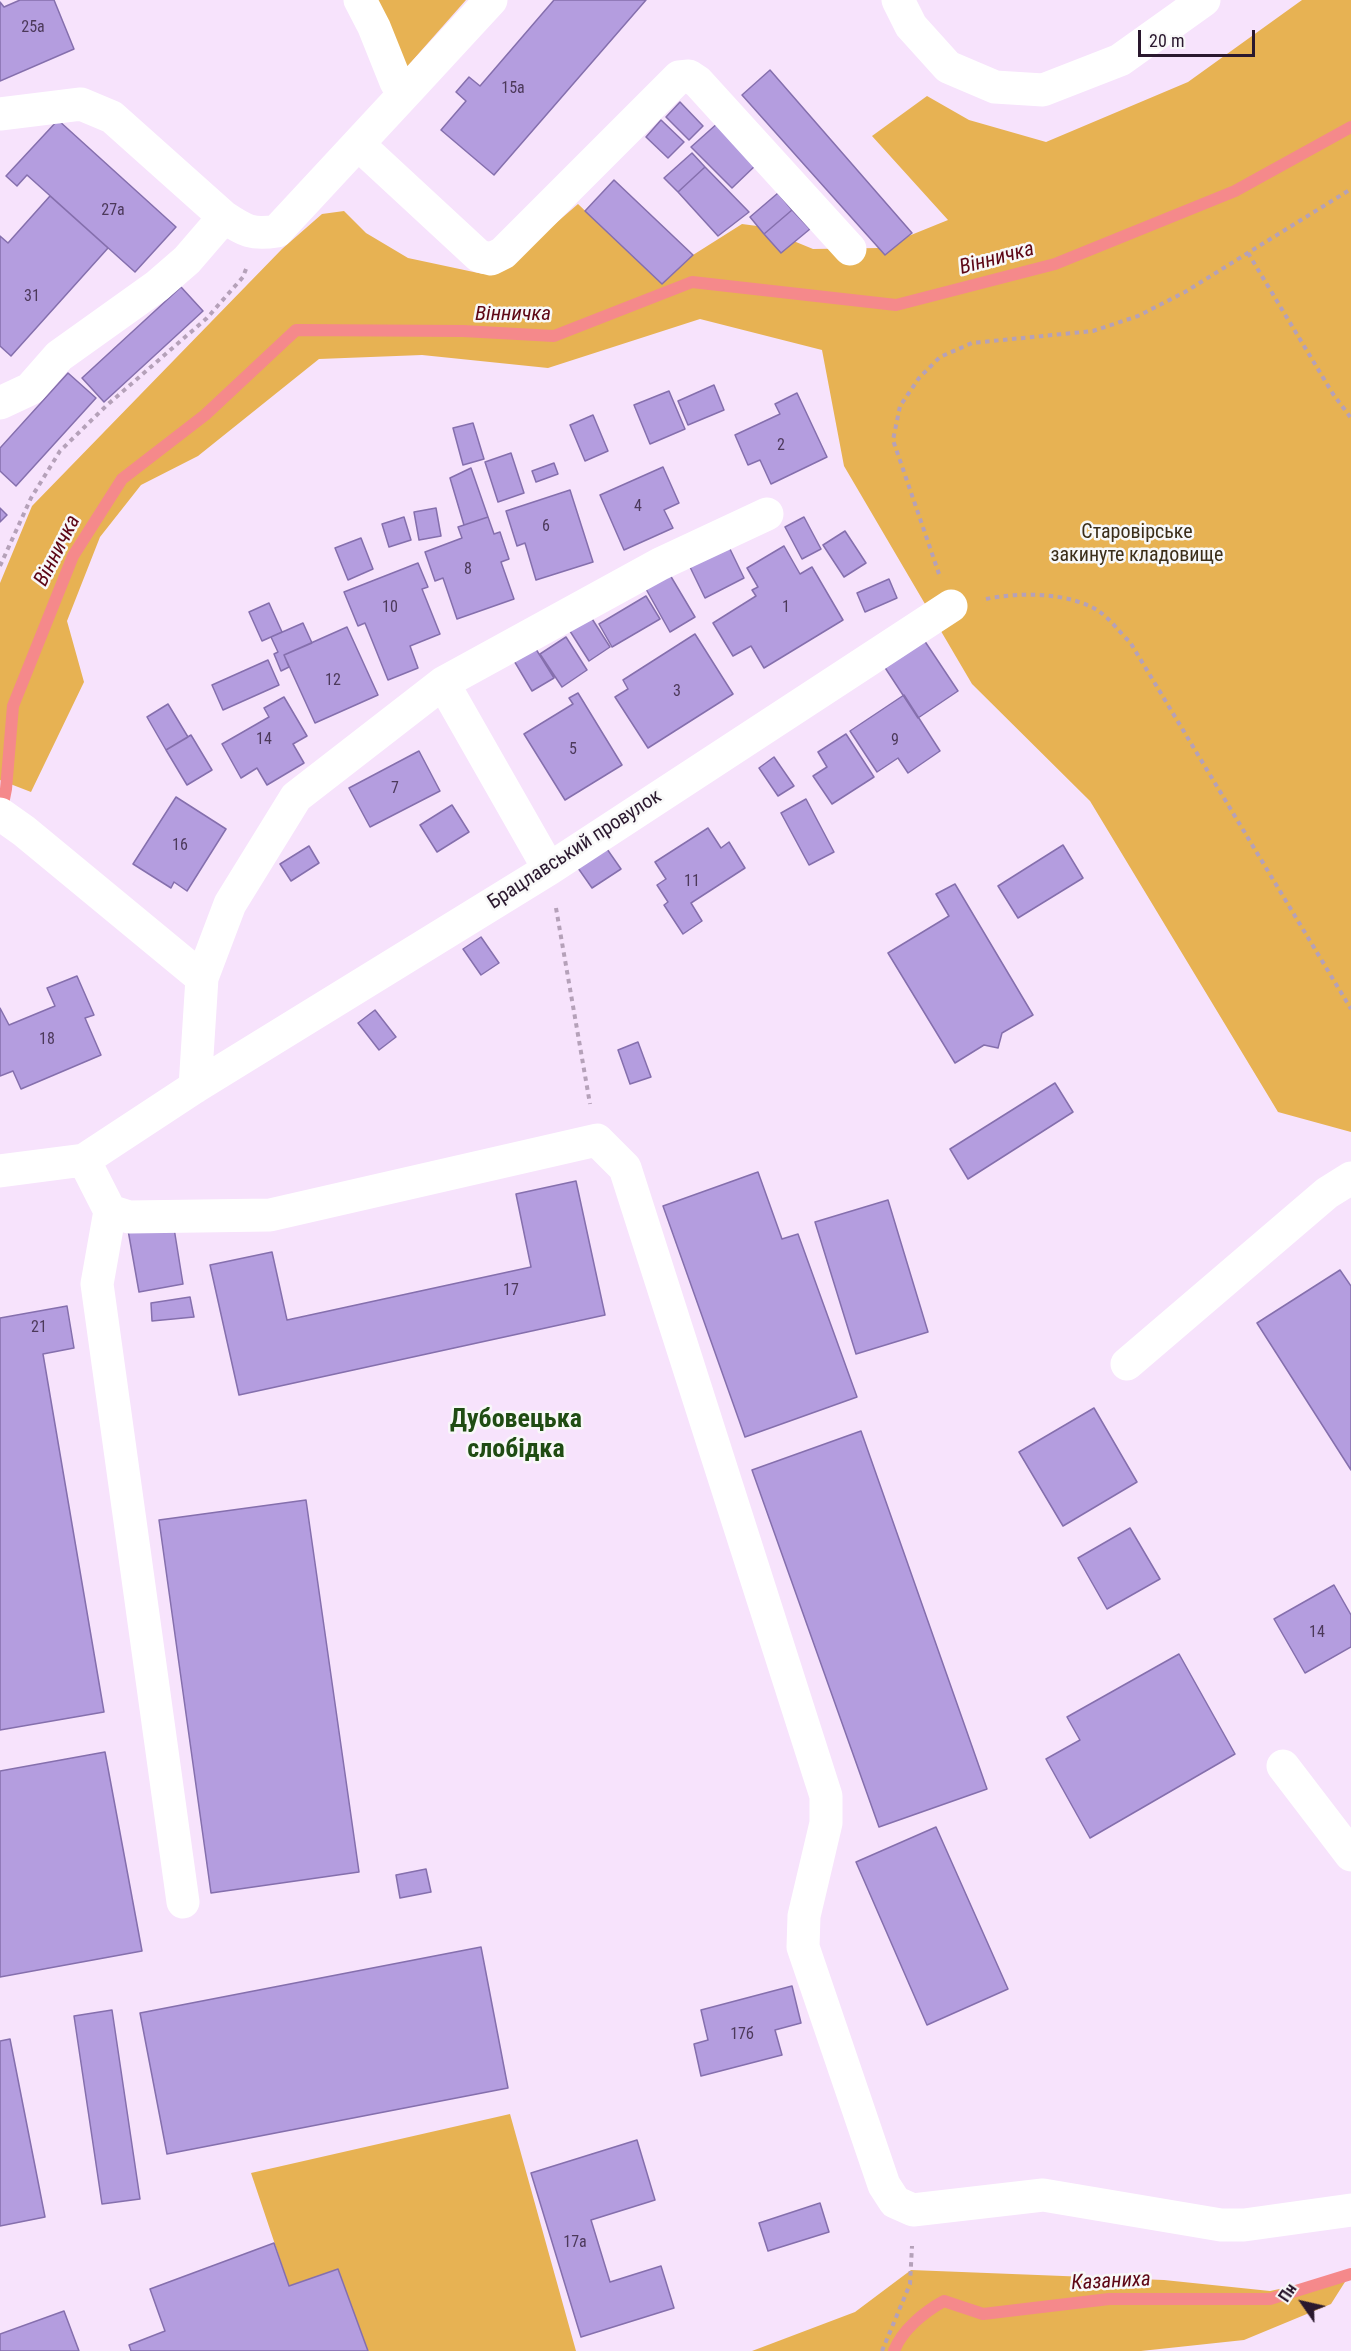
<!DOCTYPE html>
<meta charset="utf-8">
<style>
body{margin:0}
#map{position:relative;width:1351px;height:2351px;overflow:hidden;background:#f7e3fc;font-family:"Roboto Condensed",sans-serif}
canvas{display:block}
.north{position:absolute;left:1273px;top:2273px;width:60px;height:60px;-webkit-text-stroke:4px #f8f8f8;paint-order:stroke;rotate:304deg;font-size:16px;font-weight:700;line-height:24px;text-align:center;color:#2a182e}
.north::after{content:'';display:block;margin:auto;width:21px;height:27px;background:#2a182e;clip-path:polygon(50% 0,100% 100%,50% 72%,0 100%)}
.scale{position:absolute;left:1138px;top:30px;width:117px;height:27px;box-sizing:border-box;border:3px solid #2a182e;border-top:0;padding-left:8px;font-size:18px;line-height:21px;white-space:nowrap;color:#2a182e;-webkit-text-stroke:4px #f8f8f8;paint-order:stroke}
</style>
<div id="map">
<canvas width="1351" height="2351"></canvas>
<div class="north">Пн</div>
<div class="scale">20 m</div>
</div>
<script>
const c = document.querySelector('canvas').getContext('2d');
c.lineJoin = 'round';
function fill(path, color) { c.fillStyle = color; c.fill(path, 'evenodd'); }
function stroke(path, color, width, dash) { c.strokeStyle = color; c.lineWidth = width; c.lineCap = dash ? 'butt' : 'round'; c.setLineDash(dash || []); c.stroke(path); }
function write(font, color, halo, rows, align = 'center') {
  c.font = font + ' "Roboto Condensed",sans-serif'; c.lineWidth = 5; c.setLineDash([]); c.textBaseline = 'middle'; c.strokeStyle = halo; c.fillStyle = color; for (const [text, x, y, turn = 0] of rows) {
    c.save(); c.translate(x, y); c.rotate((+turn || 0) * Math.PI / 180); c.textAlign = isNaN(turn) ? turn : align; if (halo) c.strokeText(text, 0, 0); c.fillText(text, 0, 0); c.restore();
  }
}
fill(new Path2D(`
 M376,0H466L405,69Z
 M1302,0H1351V1132L1278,1112L1090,801L972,684L844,466L822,350L700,319L548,368L422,355L319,359L198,456L141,485L100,537L67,621L84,682L31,792L0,780V583L32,506L282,249L322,214L344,211L366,233L408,258L483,274L504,268L578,204L662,284L693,255L742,224L757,226L813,249L879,248L948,220L872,136L927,96L969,120L1046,142L1188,82Z
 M510,2114L576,2351H368L338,2269L289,2286L251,2173Z
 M911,2270L1164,2280L1270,2291L1350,2274L1331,2304L1244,2340L1141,2351H752L855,2312Z`), '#e7b253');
stroke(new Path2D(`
 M1,814L6,789L13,706L73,556L122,479L205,415L296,330L463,331L554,336L692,282L896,305L1055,264L1235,191L1351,127
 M894,2351C902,2330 924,2312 944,2301L983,2314L1109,2299H1270L1351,2274`), '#f5898b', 12);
const building = new Path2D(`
 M20,0H54L74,49L0,81V2L4,7Z
 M554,0H646L494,175L441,130L466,101L456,92L469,77L480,86Z
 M770,70L912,233L885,255L742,95Z
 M680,102L703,126L689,140L666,117Z
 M58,120L176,227L135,272L27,175L17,186L6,176Z
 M661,120L684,142L668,158L646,137Z
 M719,122L757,164L732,188L691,147Z
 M692,153L705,167L678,192L664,178Z
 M705,167L749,212L718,236L678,192Z
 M614,180L693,255L662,284L585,211Z
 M778,193L792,210L764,234L750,217Z
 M50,196L108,248L11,356L0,346V236L8,243Z
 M792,210L810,229L781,253L764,234Z
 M181,287L203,311L104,402L82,378Z
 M68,373L96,398L16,486L0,471V448Z
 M714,385L724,410L688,425L678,401Z
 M669,391L685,429L650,444L634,405Z
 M797,393L827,457L771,484L760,460L748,465L735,435L780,414L775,404Z
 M593,415L608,451L585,461L570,425Z
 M473,423L484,459L463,465L453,428Z
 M511,453L524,493L498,502L485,462Z
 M554,463L558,474L536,482L532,471Z
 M663,467L679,503L664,510L673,528L624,550L600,495Z
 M471,468L488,517L464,525L450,478Z
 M570,490L593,562L536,580L525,543L517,546L506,511Z
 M0,508L7,515L0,522Z
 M436,508L441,536L419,540L414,512Z
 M404,517L411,540L389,547L382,524Z
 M488,517L494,534L500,532L509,559L501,562L514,599L457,619L443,578L435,581L425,552L462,538L458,527Z
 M804,517L821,549L802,559L785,527Z
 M845,531L866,563L844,577L823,545Z
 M361,538L373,569L348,580L335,548Z
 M728,545L744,578L705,598L689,565Z
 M784,546L800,574L812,567L843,620L764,668L751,646L733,656L713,623L756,596L752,590L758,587L747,568Z
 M418,563L428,587L422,589L440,634L410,646L418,668L388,680L365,623L358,626L344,592Z
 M670,575L695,617L670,632L646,589Z
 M889,579L897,598L865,612L857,593Z
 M646,596L660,619L612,647L599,624Z
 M269,603L282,632L262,641L249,612Z
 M589,614L610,647L589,661L568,628Z
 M303,623L312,643L284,655L289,667L281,671L274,654L278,652L271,637Z
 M347,627L378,695L315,723L284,655Z
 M695,634L733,694L648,748L615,697L628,689L623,680Z
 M566,637L587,670L562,687L540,654Z
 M922,637L958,691L918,718L882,663Z
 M534,646L554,678L532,691L513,659Z
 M268,660L279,685L223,710L212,685Z
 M578,693L622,765L565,800L524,734L573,704L569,698Z
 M904,695L940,751L908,773L898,758L877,772L850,731Z
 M284,697L307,736L293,744L304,763L267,785L257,768L241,778L222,744L269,717L264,708Z
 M168,704L188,737L166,750L147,717Z
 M846,734L874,777L832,804L813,776L827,767L818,752Z
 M191,735L212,770L187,785L166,750Z
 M419,751L440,791L370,827L349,788Z
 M774,757L794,786L778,796L759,768Z
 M176,797L226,829L187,891L174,882L171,888L133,864Z
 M806,799L834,852L809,865L781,813Z
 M452,805L469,832L437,852L420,825Z
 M708,828L721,848L729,842L745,868L691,903L702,921L683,934L664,905L668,902L657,885L666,879L655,862Z
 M1063,845L1083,878L1018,918L998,886Z
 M309,846L319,863L291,881L280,864Z
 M607,849L621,869L592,888L578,868Z
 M955,884L1033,1015L1002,1033L998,1048L984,1045L955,1063L888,953L949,916L936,894Z
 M481,937L499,963L481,975L463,949Z
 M77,976L94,1015L85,1018L101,1055L21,1089L13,1071L0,1076V1008L9,1025L55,1006L47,988Z
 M375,1010L396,1037L379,1050L358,1023Z
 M638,1042L651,1077L630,1084L618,1050Z
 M1055,1083L1073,1112L968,1179L950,1149Z
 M758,1172L782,1239L798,1234L857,1397L745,1437L663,1206Z
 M576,1181L605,1315L239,1395L210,1265L272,1252L287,1320L531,1267L516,1194Z
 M888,1200L928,1332L856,1354L815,1222Z
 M173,1222L183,1284L139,1292L128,1230Z
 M1340,1270L1351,1286V1470L1257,1323Z
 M190,1297L194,1317L152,1321L151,1303Z
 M67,1306L74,1348L43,1354L104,1712L0,1730V1318Z
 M1094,1408L1137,1482L1063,1526L1019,1452Z
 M861,1431L987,1789L879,1827L752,1470Z
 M306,1500L359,1872L211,1893L159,1520Z
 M1130,1528L1160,1579L1107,1609L1078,1558Z
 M1334,1585L1351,1615V1647L1305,1673L1274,1619Z
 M1179,1654L1235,1754L1090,1838L1046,1759L1080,1740L1067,1717Z
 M105,1752L142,1951L0,1977V1771Z
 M936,1827L1008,1989L927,2025L856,1862Z
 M426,1869L431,1892L400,1898L396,1875Z
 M481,1947L508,2088L167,2154L140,2013Z
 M792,1986L801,2023L775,2030L782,2055L701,2076L694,2044L708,2040L701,2010Z
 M112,2010L140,2199L102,2204L74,2016Z
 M10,2039L45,2217L0,2226V2041Z
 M637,2140L655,2200L591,2220L610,2282L661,2266L674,2308L581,2337L531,2173Z
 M820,2203L829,2232L768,2251L759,2223Z
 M274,2243L289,2286L338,2269L368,2351H131L129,2345L165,2331L150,2289Z
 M64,2311L79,2351H0V2334Z`);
fill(building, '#b49ddf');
stroke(building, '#856fad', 1.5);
stroke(new Path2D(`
 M1248,253L1333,394L1351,418
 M0,566L31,498L60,451L106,406L207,318L243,277L246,269
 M939,574L893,440L900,406L919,378L940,357L972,343L1093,331L1138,316L1185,292L1351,189
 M986,599C1019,592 1071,592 1100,612C1111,620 1120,633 1130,642L1351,1009
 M556,908L590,1104
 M882,2351L910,2284L912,2246`), '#b5a1b9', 4, [4.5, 4.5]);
stroke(new Path2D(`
 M360,0L374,27L396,82L407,91L491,0
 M898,0L911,26L948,67L995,87L1043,90L1120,60L1204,0
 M0,114L81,104L112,117L224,217L187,260L157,286L59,356L30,389L0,403
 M358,144L479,256L491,259L503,253L679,77L689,76L698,82L850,249
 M224,217C245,231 252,235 277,231L407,91
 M443,683L549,869
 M0,814L24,831L202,978
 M195,1087L202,978L230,904L296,797L443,683L660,564L767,514
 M84,1160L110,1211L129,1217L270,1215L597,1140L625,1168L826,1796V1823L804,1916L803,1947L884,2185L895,2202L913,2210L1043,2195L1221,2225H1244L1351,2210
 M0,1171L84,1160L195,1087L549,869L951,606
 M110,1211L97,1284L183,1902
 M1127,1364L1327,1193L1351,1178
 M1283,1766L1351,1855`), '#fff', 33);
write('16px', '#4c395a', null, [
 ["25а",33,28],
 ["15а",513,89],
 ["27а",113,211],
 ["31",32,297],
 ["2",781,446],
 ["4",638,507],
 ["6",546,527],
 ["8",468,570],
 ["10",390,608],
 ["1",786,608],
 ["12",333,681],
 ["3",677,692],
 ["14",264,740],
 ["9",895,741],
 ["5",573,750],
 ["7",395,789],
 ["16",180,846],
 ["11",692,882],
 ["18",47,1040],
 ["17",511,1291],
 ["21",39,1328],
 ["14",1317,1633],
 ["17б",742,2035],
 ["17а",575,2243]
]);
write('20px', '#3b2e19', '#f8f8f8', [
 ["Старовірське",1137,533],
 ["закинуте кладовище",1137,556]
]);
write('20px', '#2a182e', '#f8f8f8', [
 ["Брацлавський провулок",575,850,-33]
]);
write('italic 21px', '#5d0615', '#f8f8f8', [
 ["Вінничка",997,259,-15],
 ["Вінничка",513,315],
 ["Вінничка",58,551,-63],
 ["Казаниха",1111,2282,-3]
]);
write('bold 26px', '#1f4c13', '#f8f8f8', [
 ["Дубовецька",516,1420],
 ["слобідка",516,1450]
]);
</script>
